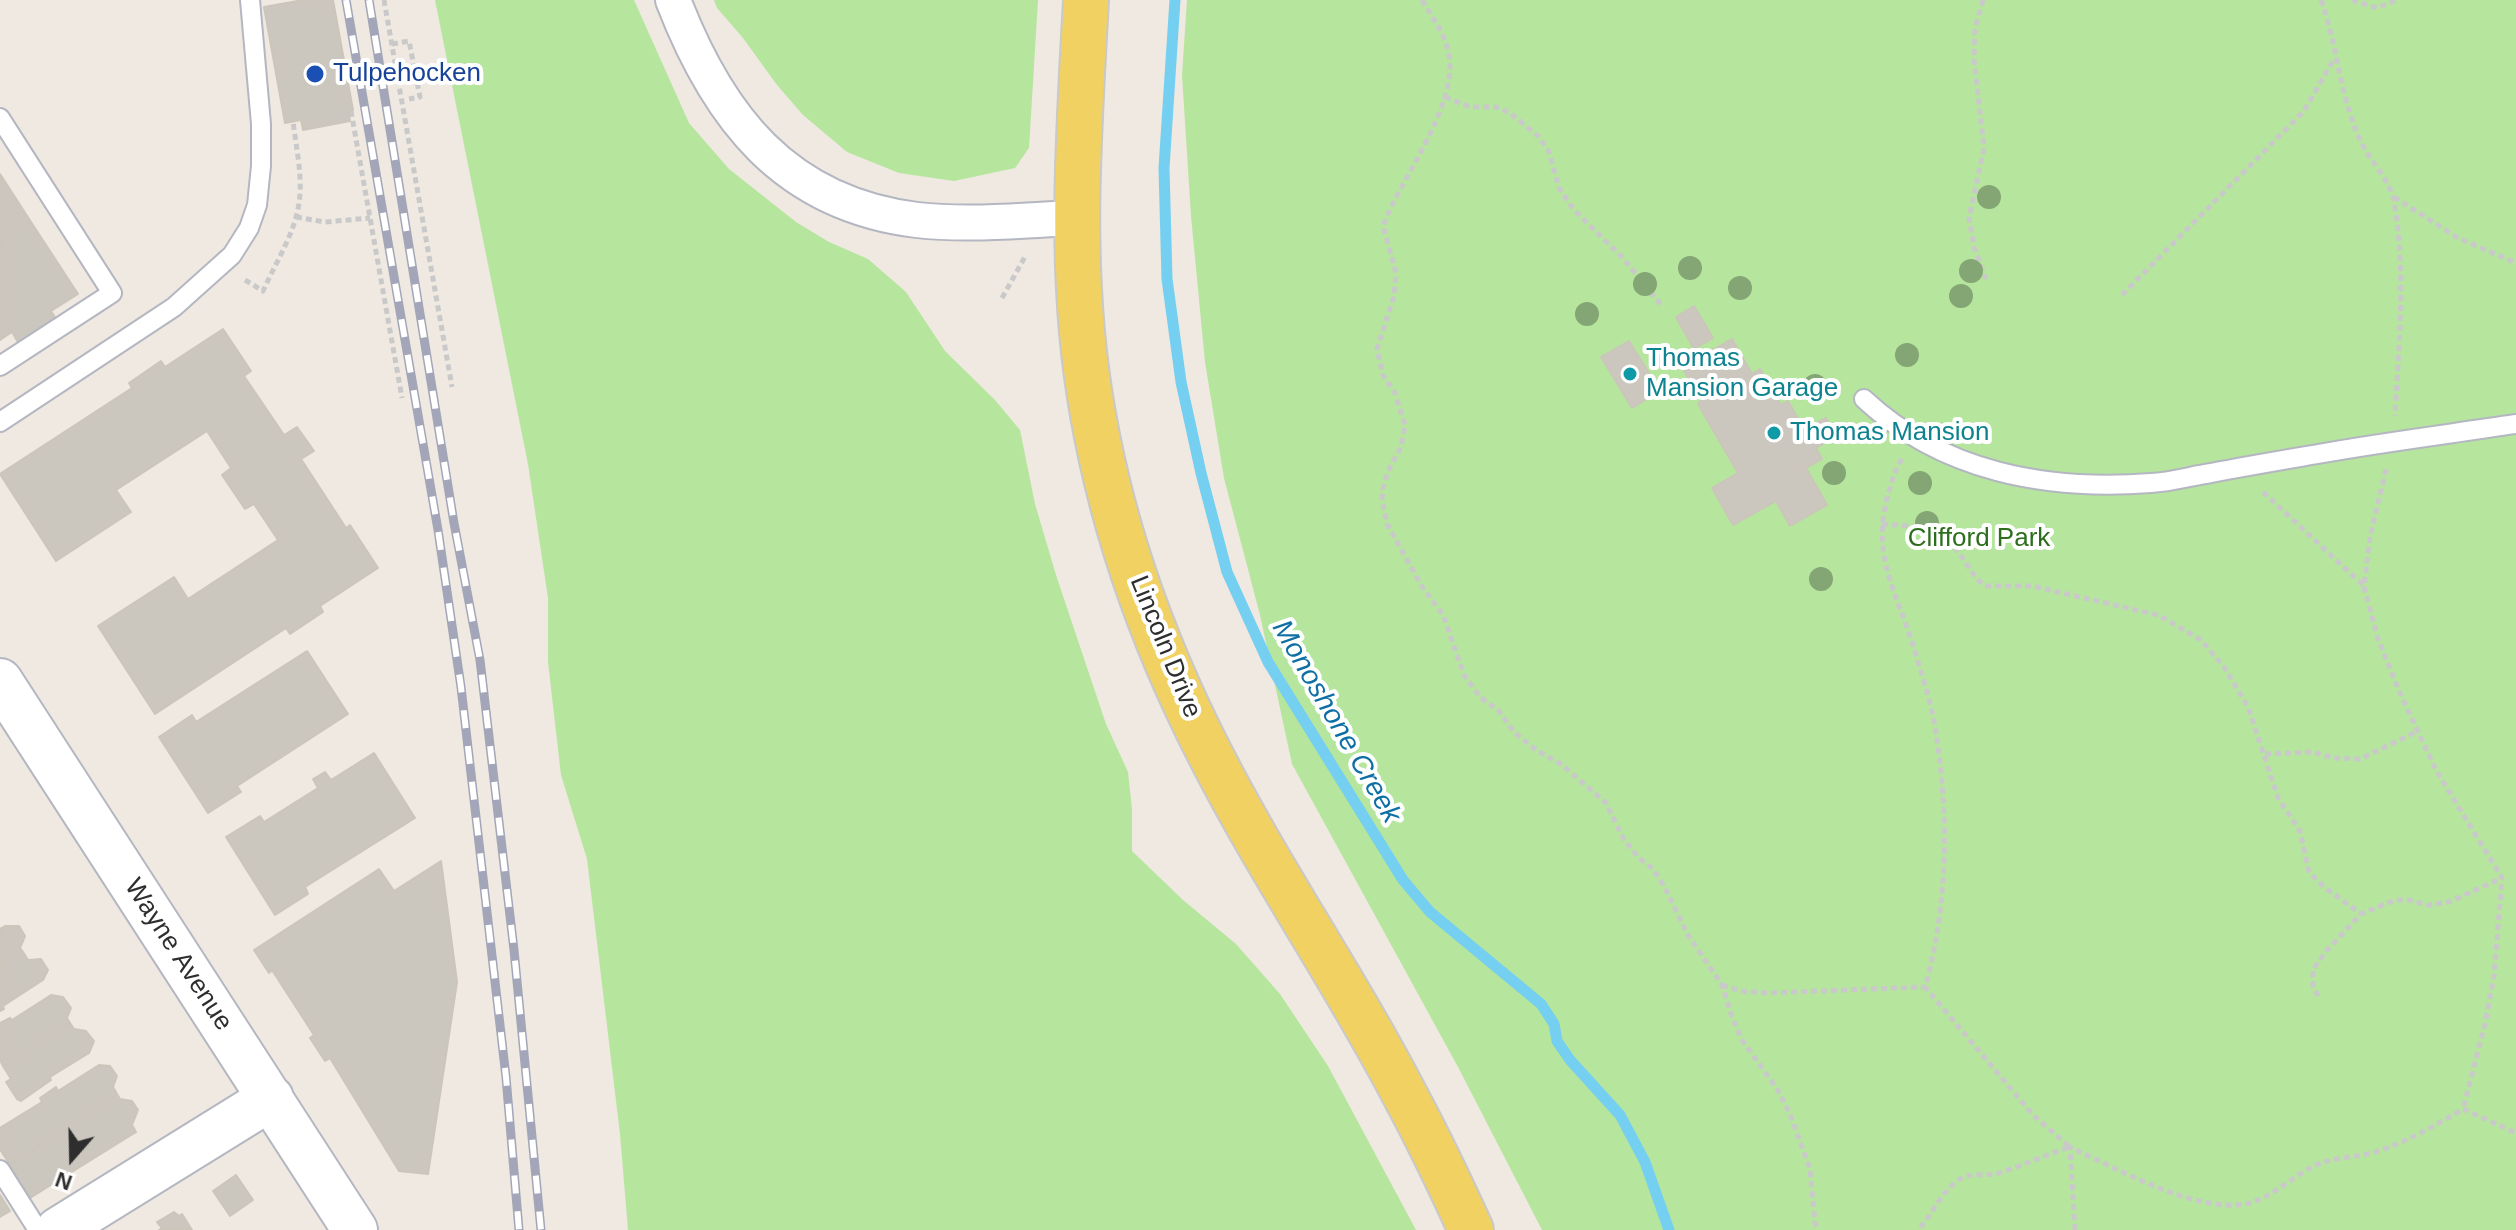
<!DOCTYPE html>
<style>
body{margin:0}
#map{position:relative;width:2516px;height:1230px;overflow:hidden;background:#efe9e1;font-family:Arial,sans-serif}
canvas{display:block}
.north{position:absolute;left:32px;top:1118px;width:80px;height:80px;-webkit-text-stroke:6px #fff;paint-order:stroke;rotate:200deg;font-size:22px;font-weight:700;line-height:32px;text-align:center;color:#2e2e2e}
.north::after{content:'';display:block;margin:auto;width:28px;height:36px;background:#2e2e2e;clip-path:polygon(50% 0,100% 100%,50% 72%,0 100%)}
</style>
<div id="map">
<canvas width="2516" height="1230"></canvas>
<div class="north">N</div>
</div>
<script>
const c = document.querySelector('canvas').getContext('2d');
c.lineJoin = 'round';
function fill(path, color) { c.fillStyle = color; c.fill(path, 'evenodd'); }
function stroke(path, color, width, dash) { c.strokeStyle = color; c.lineWidth = width; c.lineCap = dash ? 'butt' : 'round'; c.setLineDash(dash || []); c.stroke(path); }
function write(font, color, halo, rows, align = 'center') {
  c.font = font + ' Arial,sans-serif'; c.lineWidth = 8; c.setLineDash([]); c.textBaseline = 'middle'; c.strokeStyle = halo; c.fillStyle = color; for (const [text, x, y, turn = 0] of rows) {
    c.save(); c.translate(x, y); c.rotate((+turn || 0) * Math.PI / 180); c.textAlign = isNaN(turn) ? turn : align; if (halo) c.strokeText(text, 0, 0); c.fillText(text, 0, 0); c.restore();
  }
}
fill(new Path2D(`
 M435,0H634L689,123L729,169L796,222L829,242L868,259L906,292L945,351L995,400L1020,430L1035,504L1056,575L1106,724L1128,772L1132,809V851L1183,900L1236,944L1280,994L1328,1066L1416,1230H628L620,1134L587,859L561,775L548,662V598L528,464Z
 M714,0H1038L1029,148L1015,168L954,181L899,173L847,152L803,115L777,85L743,38L717,8Z
 M1187,0H2516V1230H1542L1458,1067L1292,764L1260,615L1224,478L1205,362L1191,216L1182,75Z`), '#b6e59e');
stroke(new Path2D(`
 M1175,0L1164,168L1167,279L1181,382L1201,473L1227,572L1268,662L1403,880L1430,912L1541,1004L1554,1024L1557,1041L1570,1060L1620,1115L1645,1162L1669,1230`), '#75cff0', 11);
const building = new Path2D(`
 M303,0H333L353,110L348,111L350,121L303,130L301,120L285,123L264,7Z
 M0,174L31,222L0,242Z
 M31,222L78,294L51,311L56,319L19,344L12,332L0,340V242Z
 M1694,306L1713,338L1694,349L1676,317Z
 M223,329L251,371L244,376L284,435L297,427L314,451L301,459L346,528L350,525L378,568L320,606L323,612L290,634L286,628L155,714L98,626L174,577L188,599L278,540L254,504L245,509L222,475L231,468L207,431L116,490L131,512L56,561L0,474L132,388L129,383L161,361L165,367Z
 M1732,339L1752,374L1760,369L1781,405L1788,401L1804,429L1826,418L1836,436L1816,448L1822,459L1806,468L1827,505L1790,526L1776,501L1733,525L1712,488L1738,473L1698,404L1701,401L1682,367Z
 M1629,341L1660,391L1632,408L1601,357Z
 M307,651L348,714L237,786L241,792L208,813L159,737L192,715L196,722Z
 M374,753L415,818L305,887L308,894L275,915L226,837L260,816L264,822L318,788L313,779L325,772L331,780Z
 M441,861L457,982L428,1174L399,1171L330,1058L325,1061L310,1038L314,1035L272,970L269,973L254,950L379,869L394,891Z
 M5,926H19L25,936L20,948L23,952L0,967V929Z
 M23,952L28,960L41,959L48,970L43,980L3,1006L4,1009L0,1011V967Z
 M51,995L63,997L71,1008L67,1018L70,1023L3,1066L0,1060V1023L10,1018L12,1020Z
 M70,1023L74,1029L86,1031L94,1041L89,1053L50,1077L51,1080L21,1101L17,1099L6,1082L11,1079L3,1066Z
 M99,1065L110,1066L117,1076L113,1087L117,1094L10,1165L0,1149V1128L42,1102L40,1098L56,1087L58,1091Z
 M117,1094L120,1099L132,1101L138,1110L132,1125L136,1132L30,1198L10,1165Z
 M236,1175L253,1200L230,1216L213,1191Z
 M0,1195L10,1211L0,1217Z
 M174,1212L179,1216L182,1214L192,1230H159L162,1228L157,1222Z`);
fill(building, '#cbc7bf');
stroke(building, '#cbc5ba', 2);
const service = new Path2D(`
 M0,118L112,293L0,366
 M1864,399C1942,472 2047,491 2151,483C2171,482 2191,476 2211,473C2247,466 2283,460 2318,454C2384,442 2450,434 2516,424
 M0,422L174,307L232,255L249,228L257,205L261,166V124L250,0
 M0,1170L38,1230`);
const minor = new Path2D(`
 M673,0C718,117 785,204 917,220C969,226 1024,220 1076,218`);
const secondary = new Path2D(`
 M0,681L355,1230
 M58,1230L271,1098`);
const primary = new Path2D(`
 M1086,0C1079,131 1069,260 1089,390C1108,516 1152,641 1210,754C1270,872 1346,981 1407,1099C1430,1142 1451,1186 1471,1230`);
stroke(service, '#b4b7c1', 22);
stroke(minor, '#b4b7c1', 38);
stroke(secondary, '#b4b7c1', 48);
stroke(primary, '#c9c9c9', 48);
stroke(new Path2D(`
 M384,0L452,387
 M1422,0C1433,19 1445,33 1449,55C1458,107 1400,179 1383,226L1396,273L1394,296L1377,349L1383,375L1395,393L1405,425L1401,447L1388,471L1383,489L1382,499L1387,524L1421,585L1443,615L1464,675L1480,697L1498,710L1514,732L1536,750L1561,764L1606,803L1623,838L1638,857L1653,869L1664,886L1688,935L1722,985L1732,1017L1742,1040L1777,1089L1790,1114L1810,1169L1815,1223L1819,1230
 M1983,0L1975,28L1974,60L1984,148L1969,218L1974,247L1986,279
 M2321,0C2338,47 2339,95 2361,142C2370,161 2390,180 2394,201C2406,272 2399,345 2395,416
 M2352,0L2377,8L2396,0
 M392,44L409,41L420,97L409,99
 M1445,97L1470,107H1496L1510,113L1539,137L1549,152L1559,188L1574,210L1622,257L1661,305
 M351,111L402,398
 M2394,197L2458,238L2516,263
 M296,217L325,222L370,218
 M245,280L263,291C275,264 295,233 299,203C303,177 296,147 293,121
 M2122,295L2304,111L2334,59
 M1002,298L1026,255
 M1902,459C1894,471 1891,484 1887,498C1872,557 1896,591 1913,645C1921,673 1932,704 1936,733C1949,817 1948,905 1925,987L2033,1115L2070,1147C2046,1155 2023,1165 1999,1173C1985,1177 1970,1171 1957,1181C1940,1194 1932,1215 1918,1230
 M2386,469L2370,537L2364,587L2378,639L2402,698L2436,770L2502,878L2494,976L2485,1024L2463,1109
 M2263,492L2364,586
 M1882,524L1925,527L1939,531L1949,539L1977,579L1985,586H2032L2158,615L2201,640L2224,667L2248,707L2278,798L2300,831L2309,872L2324,887L2361,914
 M2265,754L2313,752L2334,758L2360,759L2418,731
 M1722,985L1741,991L1767,993L1925,987
 M2318,996L2313,987V969L2328,949L2361,914L2395,900H2408L2428,905L2449,902L2502,878
 M2075,1230L2070,1147C2116,1168 2210,1222 2258,1200C2280,1191 2299,1171 2321,1163C2339,1157 2358,1157 2375,1152C2407,1142 2434,1126 2463,1109L2516,1133`), '#c9c9c9', 5, [6, 4]);
stroke(service, '#fff', 18);
stroke(minor, '#fff', 34);
stroke(secondary, '#fff', 44);
stroke(primary, '#f2d163', 44);
const rail = new Path2D(`
 M346,0L438,530L461,687L506,1077L519,1230
 M369,0L454,523L480,660L514,950L541,1230`);
stroke(rail, '#a3a6b8', 9);
stroke(rail, '#fff', 6, [18]);
c.fillStyle = '#84a574';
for (const [x, y] of [
 [1989,197],
 [1690,268],
 [1971,271],
 [1645,284],
 [1740,288],
 [1961,296],
 [1587,314],
 [1907,355],
 [1815,386],
 [1834,473],
 [1920,483],
 [1927,523],
 [1821,579]
]) { c.beginPath(); c.arc(x, y, 12, 0, 2 * Math.PI); c.fill(); }
for (const [x, y, r, color] of [
 [315,74,10,"#1a4fb4"],
 [1630,374,8,"#0f9aa8"],
 [1774,433,8,"#0f9aa8"]
]) { const dot = new Path2D(); dot.arc(x, y, r, 0, 2 * Math.PI); c.fillStyle = color; c.fill(dot); stroke(dot, '#fff', 3); }
write('26px', '#164399', '#fff', [
 ["Tulpehocken",333,74]
], 'left');
write('26px', '#0d838f', '#fff', [
 ["Thomas",1646,359],
 ["Mansion Garage",1646,389],
 ["Thomas Mansion",1790,433]
], 'left');
write('26px', '#2c6e1b', '#fff', [
 ["Clifford Park",1979,539]
]);
write('26px', '#2e2e2e', '#fff', [
 ["Lincoln Drive",1165,647,68],
 ["Wayne Avenue",178,955,57]
]);
write('italic 28px', '#0d6fa3', '#fff', [
 ["Monoshone Creek",1336,722,60]
]);
</script>
